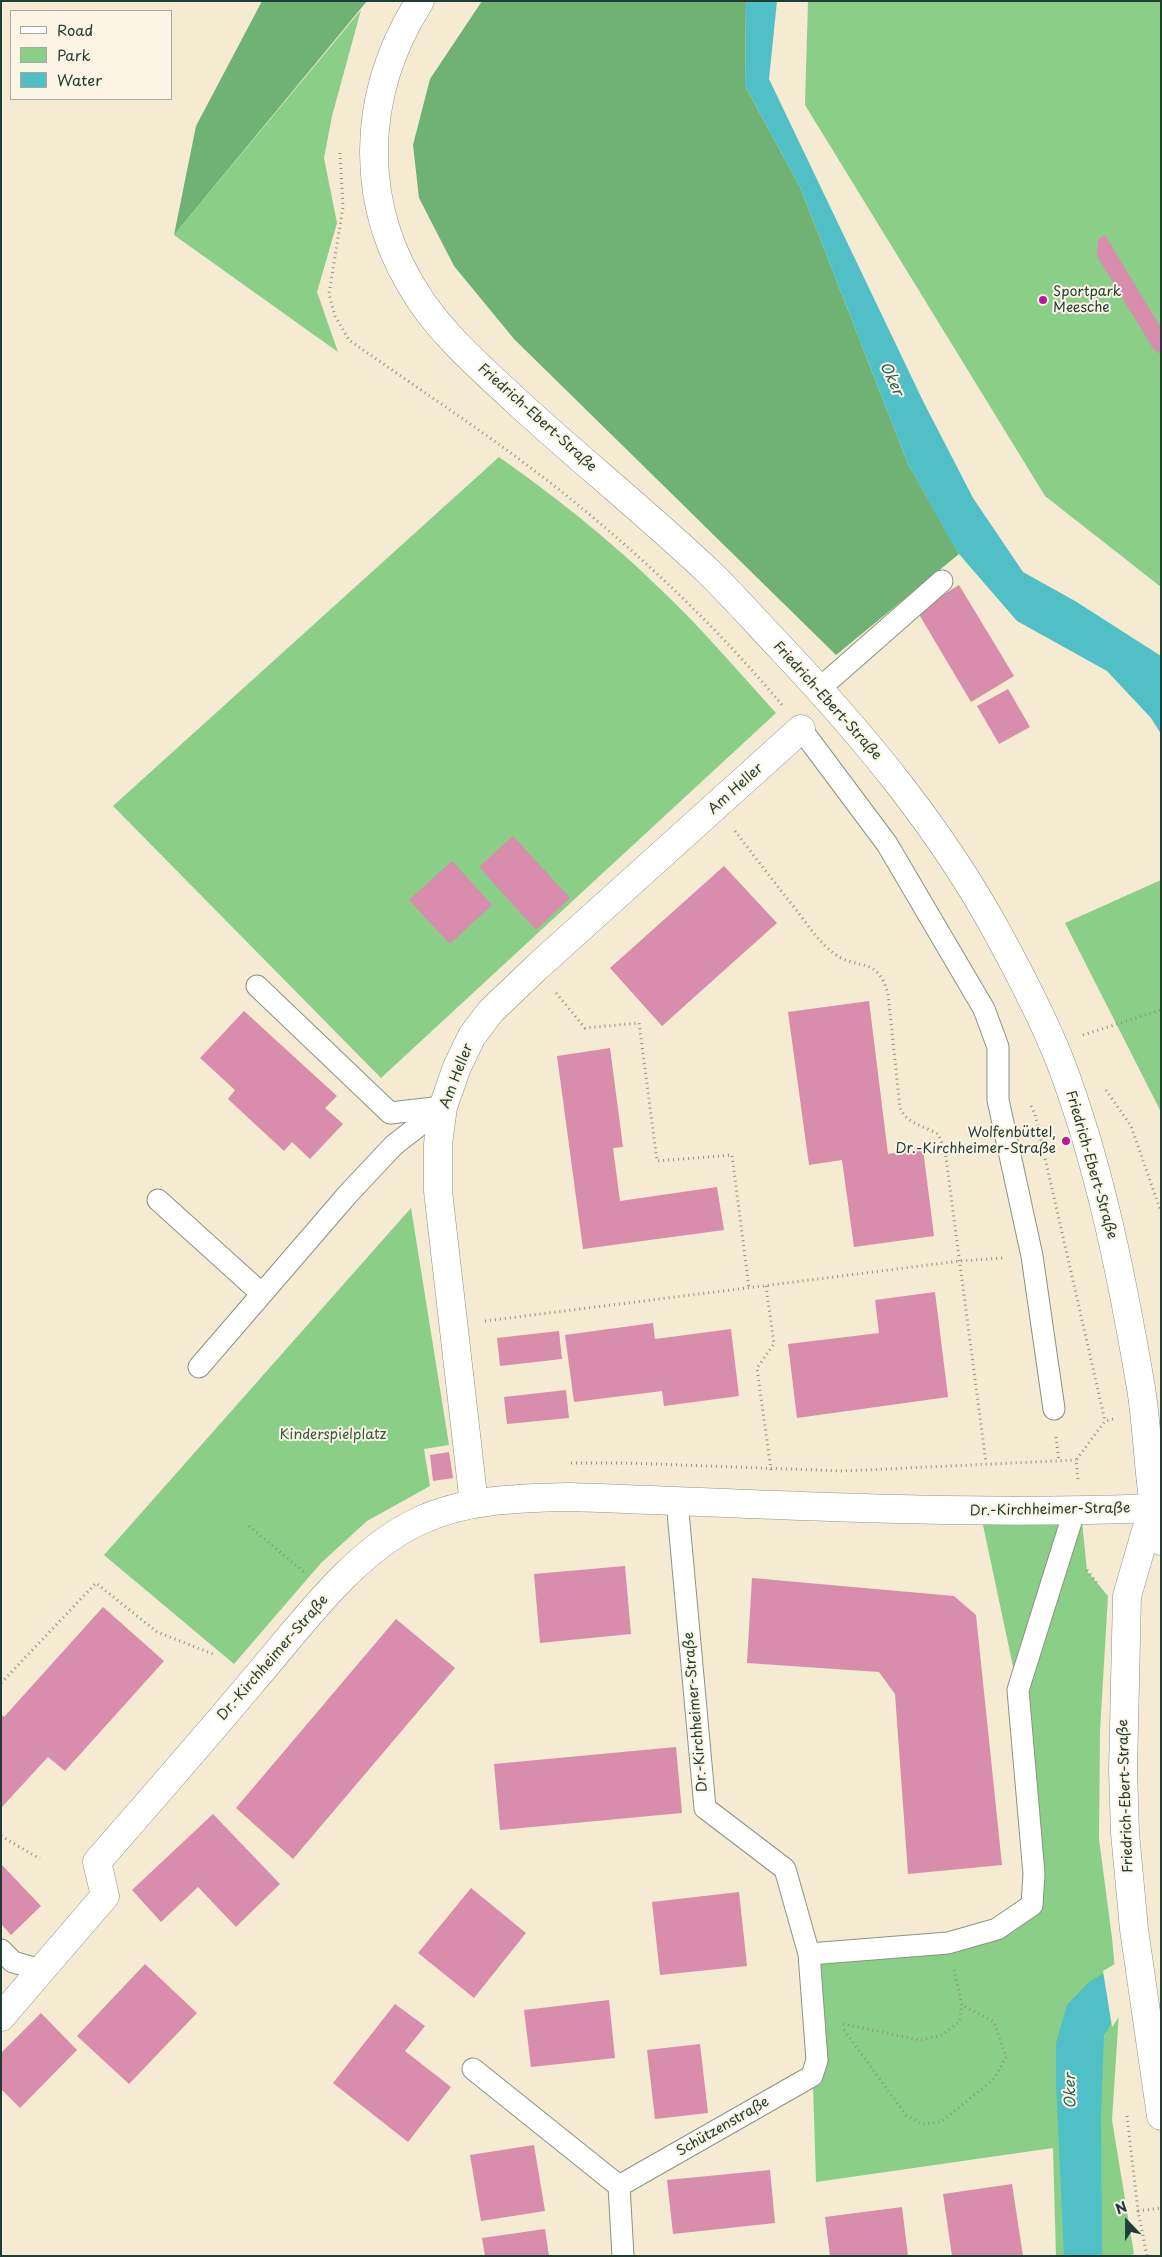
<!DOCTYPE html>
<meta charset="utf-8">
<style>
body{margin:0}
#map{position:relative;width:1162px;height:2257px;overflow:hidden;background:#f4ebd2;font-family:"Playpen Sans",sans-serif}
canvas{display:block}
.frame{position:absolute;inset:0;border:2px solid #1f3d34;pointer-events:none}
.legend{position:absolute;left:10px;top:10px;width:162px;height:90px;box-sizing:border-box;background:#fcf5e5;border:1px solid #a4ab9e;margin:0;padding:6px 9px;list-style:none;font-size:15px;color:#1f3d34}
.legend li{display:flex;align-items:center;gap:10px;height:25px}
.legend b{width:25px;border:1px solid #a4ab9e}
.north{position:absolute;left:1102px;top:2197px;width:50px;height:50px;-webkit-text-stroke:4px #fcf5e5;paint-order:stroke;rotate:338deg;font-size:14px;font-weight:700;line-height:20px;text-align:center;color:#1f3d34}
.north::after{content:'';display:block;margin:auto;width:18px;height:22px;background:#1f3d34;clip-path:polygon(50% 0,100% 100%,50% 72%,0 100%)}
</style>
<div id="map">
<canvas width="1162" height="2257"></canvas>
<div class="frame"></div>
<ul class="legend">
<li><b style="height:6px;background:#fff"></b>Road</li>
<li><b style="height:14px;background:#8bce87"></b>Park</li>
<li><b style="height:14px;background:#50bfc6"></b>Water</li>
</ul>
<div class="north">N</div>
</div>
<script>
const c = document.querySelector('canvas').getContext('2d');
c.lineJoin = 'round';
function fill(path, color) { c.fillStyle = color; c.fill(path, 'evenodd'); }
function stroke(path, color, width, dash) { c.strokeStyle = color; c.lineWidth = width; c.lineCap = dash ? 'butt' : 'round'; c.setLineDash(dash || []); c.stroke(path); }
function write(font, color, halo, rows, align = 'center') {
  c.font = font + ' "Playpen Sans",sans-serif'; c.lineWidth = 4; c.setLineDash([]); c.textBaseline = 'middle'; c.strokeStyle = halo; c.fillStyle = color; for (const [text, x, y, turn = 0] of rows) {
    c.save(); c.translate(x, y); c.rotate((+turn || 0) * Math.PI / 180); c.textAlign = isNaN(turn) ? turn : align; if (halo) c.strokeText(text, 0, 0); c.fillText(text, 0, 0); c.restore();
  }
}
fill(new Path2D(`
 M808,1H1161V587L1045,496L805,105Z
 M361,10L332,116L324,158L337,223L317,292L338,352L174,235Z
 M499,457C554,496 608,538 656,585C699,625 737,670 776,713L381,1078L113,806Z
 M1161,880V1112L1065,923Z
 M411,1208L449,1445L424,1449L430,1486L367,1521L321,1563L234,1664L104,1555Z
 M980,1511H1081L1087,1571L1108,1596L1100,1731L1099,1839L1112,1938L1119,2012L1112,2120L1134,2254L1128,2256H1056L1053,2148L816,2182L809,1954L948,1943L1032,1905L1018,1690Z`), '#8bce87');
fill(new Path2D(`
 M262,1H367L174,235L196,126Z
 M482,1H746L745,86L800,187L908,464L959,554L836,655L514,339L454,266L419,198L413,145L430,79Z`), '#70b174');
fill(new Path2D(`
 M746,1H777L769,79L923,401L973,498L1023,572L1075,601L1161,656V734L1151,718L1107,671L1017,621L959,554L951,541L908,464L800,187L745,86Z
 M1137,1953L1119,2012L1104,2035L1101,2115L1102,2256H1064L1056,2083V2043L1067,2005L1089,1982Z`), '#50bfc6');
fill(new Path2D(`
 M1161,1946V2000L1121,2014L1112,2027L1103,1971L1136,1951Z`), '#f4ebd2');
fill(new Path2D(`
 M1105,235L1161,328V354L1154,350L1097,256L1098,240Z
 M959,585L1014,676L971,702L917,611Z
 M1008,689L1030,727L999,744L977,706Z
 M513,836L570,898L536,930L479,867Z
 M452,861L492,905L450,944L409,900Z
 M724,866L777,923L662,1026L610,968Z
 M869,1001L888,1154L923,1149L934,1236L854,1247L842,1160L809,1165L788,1012Z
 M244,1011L337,1096L325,1108L343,1124L310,1159L292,1142L284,1151L228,1099L235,1090L200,1058Z
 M610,1048L623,1147L613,1148L620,1201L717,1187L724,1230L583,1249L557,1056Z
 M935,1292L948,1397L797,1418L788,1344L879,1333L875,1300Z
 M653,1323L655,1339L731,1329L739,1396L664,1406L662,1391L574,1402L565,1335Z
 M559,1331L562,1359L500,1366L497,1338Z
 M566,1390L569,1418L507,1424L504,1397Z
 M449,1452L453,1478L433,1481L430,1455Z
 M625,1566L631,1634L540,1643L534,1574Z
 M752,1578L954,1596L976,1615L1002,1865L908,1874L895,1694L879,1672L747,1663Z
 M103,1607L164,1661L65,1771L48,1757L1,1808V1714L4,1717Z
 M396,1619L455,1668L293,1859L236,1808Z
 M676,1747L682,1813L500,1830L494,1764Z
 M213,1814L280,1884L236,1927L198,1887L161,1922L132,1890Z
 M1,1864L41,1906L11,1935L1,1924Z
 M471,1888L526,1933L474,1998L418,1953Z
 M739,1892L747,1966L660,1975L652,1902Z
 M145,1964L197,2013L129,2084L77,2036Z
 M609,2000L615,2058L531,2067L524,2010Z
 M395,2004L425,2026L405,2051L451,2087L408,2142L333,2083Z
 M41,2013L77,2050L20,2108L1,2089V2053Z
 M700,2044L708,2113L655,2119L647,2050Z
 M534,2145L545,2211L481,2221L470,2155Z
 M770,2170L775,2223L673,2234L667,2180Z
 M1012,2184L1023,2256H952L943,2194Z
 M902,2207L908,2256H830L825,2217Z
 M545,2229L549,2256H485L482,2238Z`), '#d78dab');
const lane = new Path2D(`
 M819,689L942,581
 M801,729L887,844L984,1009L998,1047V1100L1032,1256L1054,1409
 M257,986L390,1113L443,1107
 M158,1200L262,1294
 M199,1367L348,1194L394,1145L443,1107
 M1,1950L13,1962L41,1970
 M809,1954L948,1943L997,1929L1032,1905L1034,1874L1018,1690L1074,1512
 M473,2069L619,2186
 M623,2256L619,2186L812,2076L817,2060L809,1954L785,1869L705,1808L677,1501`);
const street = new Path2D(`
 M474,1504L438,1191V1144L443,1107L457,1067L472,1036L491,1011L536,968L801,729
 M1,2017L105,1896L97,1862C149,1802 201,1743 252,1682C300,1627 351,1553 419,1521C466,1499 519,1498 571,1497C765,1504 959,1516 1153,1508`);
const secondary = new Path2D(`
 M420,1C360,95 357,207 421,301C446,338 482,369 515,400C579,459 648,514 712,575C736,599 758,624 781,648C862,734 939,826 996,930C1019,972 1042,1016 1060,1061C1100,1166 1122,1277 1141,1388C1149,1439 1148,1490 1161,1541
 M1152,1510L1127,1596L1123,1770L1125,1833L1134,1929L1161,2116`);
stroke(lane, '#8a9483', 23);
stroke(street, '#8a9483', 29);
stroke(secondary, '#8a9483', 29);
stroke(new Path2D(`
 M340,153L343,207L329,294L335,316L349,340C420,390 494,438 562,492C642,556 717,627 782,705
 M735,831C754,856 774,882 794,907C806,922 816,939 831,951C856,973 877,953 888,994L900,1108C907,1124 924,1126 938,1134L945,1150L986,1463
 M556,993L585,1028L639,1023L657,1161L732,1155L749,1288
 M1083,1035L1161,1010
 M1106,1090L1131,1126L1161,1212
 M1031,1106L1035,1114L1105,1421
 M766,1286L774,1344L757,1368L771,1470
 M485,1321L960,1261L1003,1258
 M1056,1437L1059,1461
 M571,1463H627L843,1471L1076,1460
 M1078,1479L1076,1460L1105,1421L1113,1419
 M249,1526L304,1572
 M1087,1570L1097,1583
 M1,1683L96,1583L157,1632L213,1654
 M1,1836L40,1859
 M843,2024L920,2040L942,2035L959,2022L962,2005L954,1970
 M844,2030L906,2115L921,2124L941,2122L994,2079L1006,2057L994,2022L962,2005
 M1127,2116L1138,2211L1147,2256
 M1138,2211L1161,2208`), '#8a9483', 3, [1, 4]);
stroke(lane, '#fff', 21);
stroke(street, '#fff', 28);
stroke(secondary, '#fff', 28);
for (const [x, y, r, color] of [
 [1043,300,5,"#b5179e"],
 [1066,1141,5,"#b5179e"]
]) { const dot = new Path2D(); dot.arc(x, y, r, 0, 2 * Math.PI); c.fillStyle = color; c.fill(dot); stroke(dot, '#fcf5e5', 2); }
write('14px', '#1f3d34', '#fcf5e5', [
 ["Sportpark",1053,292],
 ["Meesche",1053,308],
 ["Wolfenbüttel,",1056,1133,"right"],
 ["Dr.-Kirchheimer-Straße",1056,1149,"right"]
], 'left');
write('14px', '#1f3d34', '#fcf5e5', [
 ["Friedrich-Ebert-Straße",537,418,42],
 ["Friedrich-Ebert-Straße",827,701,48],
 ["Am Heller",736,789,-42],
 ["Am Heller",457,1076,-69],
 ["Friedrich-Ebert-Straße",1091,1165,74],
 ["Dr.-Kirchheimer-Straße",1050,1510,-1],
 ["Dr.-Kirchheimer-Straße",273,1658,-49],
 ["Dr.-Kirchheimer-Straße",696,1712,-95],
 ["Friedrich-Ebert-Straße",1126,1796,-92],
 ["Schützenstraße",723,2127,-30]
]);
write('14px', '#355a45', '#fcf5e5', [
 ["Kinderspielplatz",333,1435]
]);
write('italic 15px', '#2b5e58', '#fcf5e5', [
 ["Oker",891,379,65],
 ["Oker",1071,2091,-91]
]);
</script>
